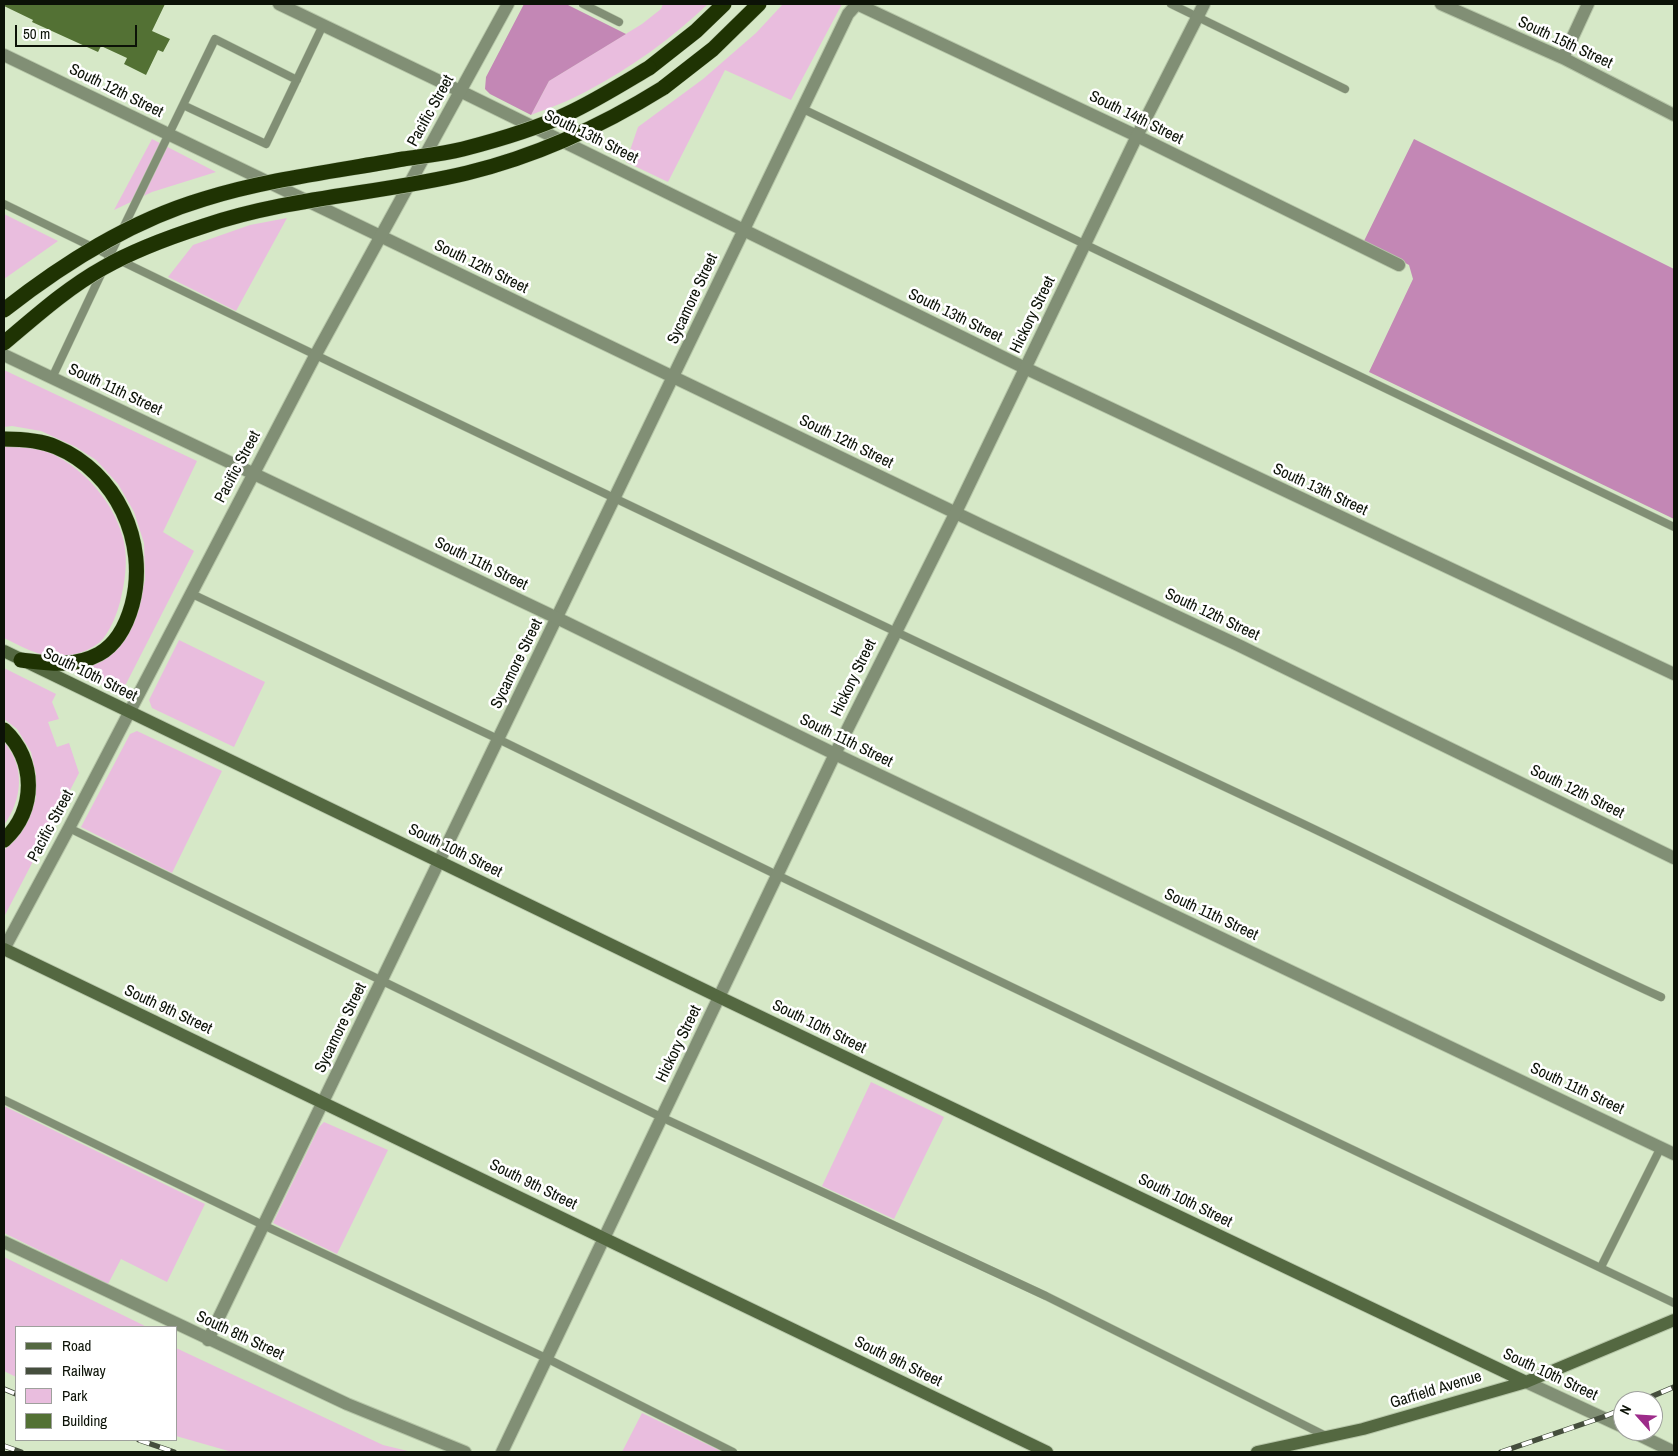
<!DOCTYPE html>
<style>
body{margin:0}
#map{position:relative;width:1678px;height:1456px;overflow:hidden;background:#d6e8c7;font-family:"Archivo Narrow",sans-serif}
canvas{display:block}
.frame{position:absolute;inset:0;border:5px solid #0c1207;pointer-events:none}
.legend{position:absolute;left:15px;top:1326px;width:162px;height:115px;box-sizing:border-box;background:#fff;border:1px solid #9ea09c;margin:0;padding:6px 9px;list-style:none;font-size:15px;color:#0c1207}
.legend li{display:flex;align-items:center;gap:10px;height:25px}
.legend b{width:25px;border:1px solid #9ea09c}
.north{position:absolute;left:1613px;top:1391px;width:50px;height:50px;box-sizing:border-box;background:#fff;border:1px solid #9ea09c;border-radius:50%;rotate:296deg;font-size:14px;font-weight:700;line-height:20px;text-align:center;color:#0c1207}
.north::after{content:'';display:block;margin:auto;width:18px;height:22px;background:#9d2c8a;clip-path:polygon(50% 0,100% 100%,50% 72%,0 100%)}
.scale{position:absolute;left:15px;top:25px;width:122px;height:22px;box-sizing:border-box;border:2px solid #0c1207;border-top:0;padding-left:6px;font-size:15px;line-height:18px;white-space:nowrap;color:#0c1207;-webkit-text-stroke:4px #fff;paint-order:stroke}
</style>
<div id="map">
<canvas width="1678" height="1456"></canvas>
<div class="frame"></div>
<ul class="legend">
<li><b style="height:6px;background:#546841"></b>Road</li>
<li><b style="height:6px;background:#454e3d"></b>Railway</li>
<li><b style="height:14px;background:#e9bdde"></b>Park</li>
<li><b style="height:14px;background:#537134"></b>Building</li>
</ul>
<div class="north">N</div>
<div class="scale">50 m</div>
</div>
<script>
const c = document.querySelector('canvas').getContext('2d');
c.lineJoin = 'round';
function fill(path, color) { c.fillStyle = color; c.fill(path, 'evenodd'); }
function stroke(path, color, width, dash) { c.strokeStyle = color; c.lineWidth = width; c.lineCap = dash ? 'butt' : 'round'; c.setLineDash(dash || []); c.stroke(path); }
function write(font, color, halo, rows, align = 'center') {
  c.font = font + ' "Archivo Narrow",sans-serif'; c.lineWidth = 5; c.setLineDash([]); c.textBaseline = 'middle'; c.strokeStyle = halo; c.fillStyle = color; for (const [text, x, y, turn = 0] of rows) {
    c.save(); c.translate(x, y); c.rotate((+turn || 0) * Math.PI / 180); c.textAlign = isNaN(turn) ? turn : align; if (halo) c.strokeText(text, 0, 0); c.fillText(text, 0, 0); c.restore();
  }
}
fill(new Path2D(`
 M663,4H708C672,38 631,68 587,91C569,101 549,108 531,115L549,81L642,24L661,9Z
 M783,4H842L791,100L725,70L668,182L626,162L638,127L703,79L756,33Z
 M152,139L216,172L152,192L114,210Z
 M4,214L58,241L4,279Z
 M287,218L236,311L168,277L193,245L250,225Z
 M4,370L197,461L163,532L194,551L126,684L118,690L110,688L72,671L100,662L116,649L134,619L145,580L144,543L134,512L118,484L96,460L76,447L41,431L12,426L4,427Z
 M19,445C27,446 37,447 45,449C50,451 54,454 58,457C89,474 116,506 124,542C128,562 125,582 120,602C117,614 109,634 100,642C92,649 78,654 69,656C46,661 23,647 4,638V446Z
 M179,640L265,682L234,747L152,708L149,700Z
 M4,668L56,694L52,702L59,719L48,722L57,747L69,743L79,773L4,917V851L25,823L36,798V775L31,752L17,729L4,719Z
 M137,731L222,771L172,873L81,827L130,734Z
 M4,742C26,767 22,800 4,825Z
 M871,1082L944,1117L894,1219L822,1186Z
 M4,1106L205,1204L167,1282L121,1259L108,1284L4,1233Z
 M324,1122L388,1150L337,1254L273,1223L319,1127Z
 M4,1257L143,1325L146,1327H16V1377L4,1371Z
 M176,1348L383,1445L412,1452H232L176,1436Z
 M642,1413L723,1452H622Z`), '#e9bdde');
fill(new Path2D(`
 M524,4H566L626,34L549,81L531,115L490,94L485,89L486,77Z
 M1414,139L1674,269V519L1369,372L1413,279L1409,265L1364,241Z`), '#c387b5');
fill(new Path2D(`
 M4,4H165L152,31L170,39L163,52L158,50L146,75L124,64L127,58L101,46L98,52L32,22L33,20L4,6Z`), '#537134');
const service = new Path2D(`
 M583,4L619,22
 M1171,4L1345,89
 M183,105L215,39L297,80
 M803,109L1674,527
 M4,204C432,413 863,617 1295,820C1418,878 1538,941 1661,997
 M108,259L183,105L266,144L323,25
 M52,378L102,272
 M190,593L498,739L777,875L1674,1303
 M69,828L661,1117L1046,1296L1326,1436
 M4,1100L263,1225L546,1358L733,1452
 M1601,1267L1661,1147`);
const minor = new Path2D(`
 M279,4L460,91L1025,368L1674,674
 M857,4L1137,136L1399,265
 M1441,4L1563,58L1674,115
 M4,55L985,527L1238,645L1674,858
 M1563,58L1588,4
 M208,1340L848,14L857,4`);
const tertiary = new Path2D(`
 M4,355L557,618L835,754L1674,1154
 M4,949L69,828L315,356L508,4
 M4,1242L347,1404L465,1452
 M1526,1382L1623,1427
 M1631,1431L1674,1452
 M502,1452L835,754L956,512L1137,136L1204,4`);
const secondary = new Path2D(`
 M4,651L719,997L1526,1382
 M4,949L1047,1452
 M1257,1452L1363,1429L1526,1382L1674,1320`);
const motorway = new Path2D(`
 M649,68L696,31L724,4
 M663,88L713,49L759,4
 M4,439C21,439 40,440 56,447C116,472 149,542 132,605C127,623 117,644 99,654C73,668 48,663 21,660
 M4,730C36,759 37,811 4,840`);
stroke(service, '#b6c6a8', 9);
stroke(minor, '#b6c6a8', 14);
stroke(tertiary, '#b6c6a8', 14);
stroke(secondary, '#b6c6a8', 14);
stroke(motorway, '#b6c6a8', 16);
stroke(service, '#818f75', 8);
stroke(minor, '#818f75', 12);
stroke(tertiary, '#818f75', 12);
stroke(secondary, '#546841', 12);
stroke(motorway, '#1f3303', 15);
const rail = new Path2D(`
 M4,1389L16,1394
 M1641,1401L1674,1387
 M139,1440L174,1452
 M4,1446L21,1452
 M1501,1452L1603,1417L1623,1409`);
stroke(rail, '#454e3d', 5.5);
stroke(rail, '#fff', 4, [11]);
const motorwayBridge = new Path2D(`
 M4,310C64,263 130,221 204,199C268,179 337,171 403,159C423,156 443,154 463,149C494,141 538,128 567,114C595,101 622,84 649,68
 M4,343C35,317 67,288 103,268C134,250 170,237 204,226C289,197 380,194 467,173C537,156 602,126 663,88`);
stroke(motorwayBridge, '#b6c6a8', 16, []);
stroke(motorwayBridge, '#1f3303', 15);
write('16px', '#0c1207', '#fff', [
 ["South 15th Street",1565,43,25],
 ["South 12th Street",116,91,26],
 ["Pacific Street",431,111,-61],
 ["South 14th Street",1136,118,26],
 ["South 13th Street",591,137,26],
 ["South 12th Street",481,267,26],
 ["Sycamore Street",693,299,-65],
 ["Hickory Street",1033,315,-64],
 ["South 13th Street",955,316,26],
 ["South 11th Street",115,390,25],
 ["South 12th Street",846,442,26],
 ["Pacific Street",238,467,-62],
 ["South 13th Street",1320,490,25],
 ["South 11th Street",481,564,26],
 ["South 12th Street",1212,615,25],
 ["Sycamore Street",517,664,-64],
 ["South 10th Street",90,675,26],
 ["Hickory Street",854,678,-64],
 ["South 11th Street",846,741,26],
 ["South 12th Street",1577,792,26],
 ["Pacific Street",51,826,-62],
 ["South 10th Street",455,851,26],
 ["South 11th Street",1211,915,25],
 ["South 9th Street",168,1010,25],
 ["South 10th Street",819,1027,26],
 ["Sycamore Street",341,1028,-64],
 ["Hickory Street",679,1044,-64],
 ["South 11th Street",1577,1089,25],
 ["South 9th Street",533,1185,26],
 ["South 10th Street",1185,1201,26],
 ["South 8th Street",240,1336,25],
 ["South 9th Street",898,1362,26],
 ["South 10th Street",1550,1375,25],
 ["Garfield Avenue",1436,1390,-17]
]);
</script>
